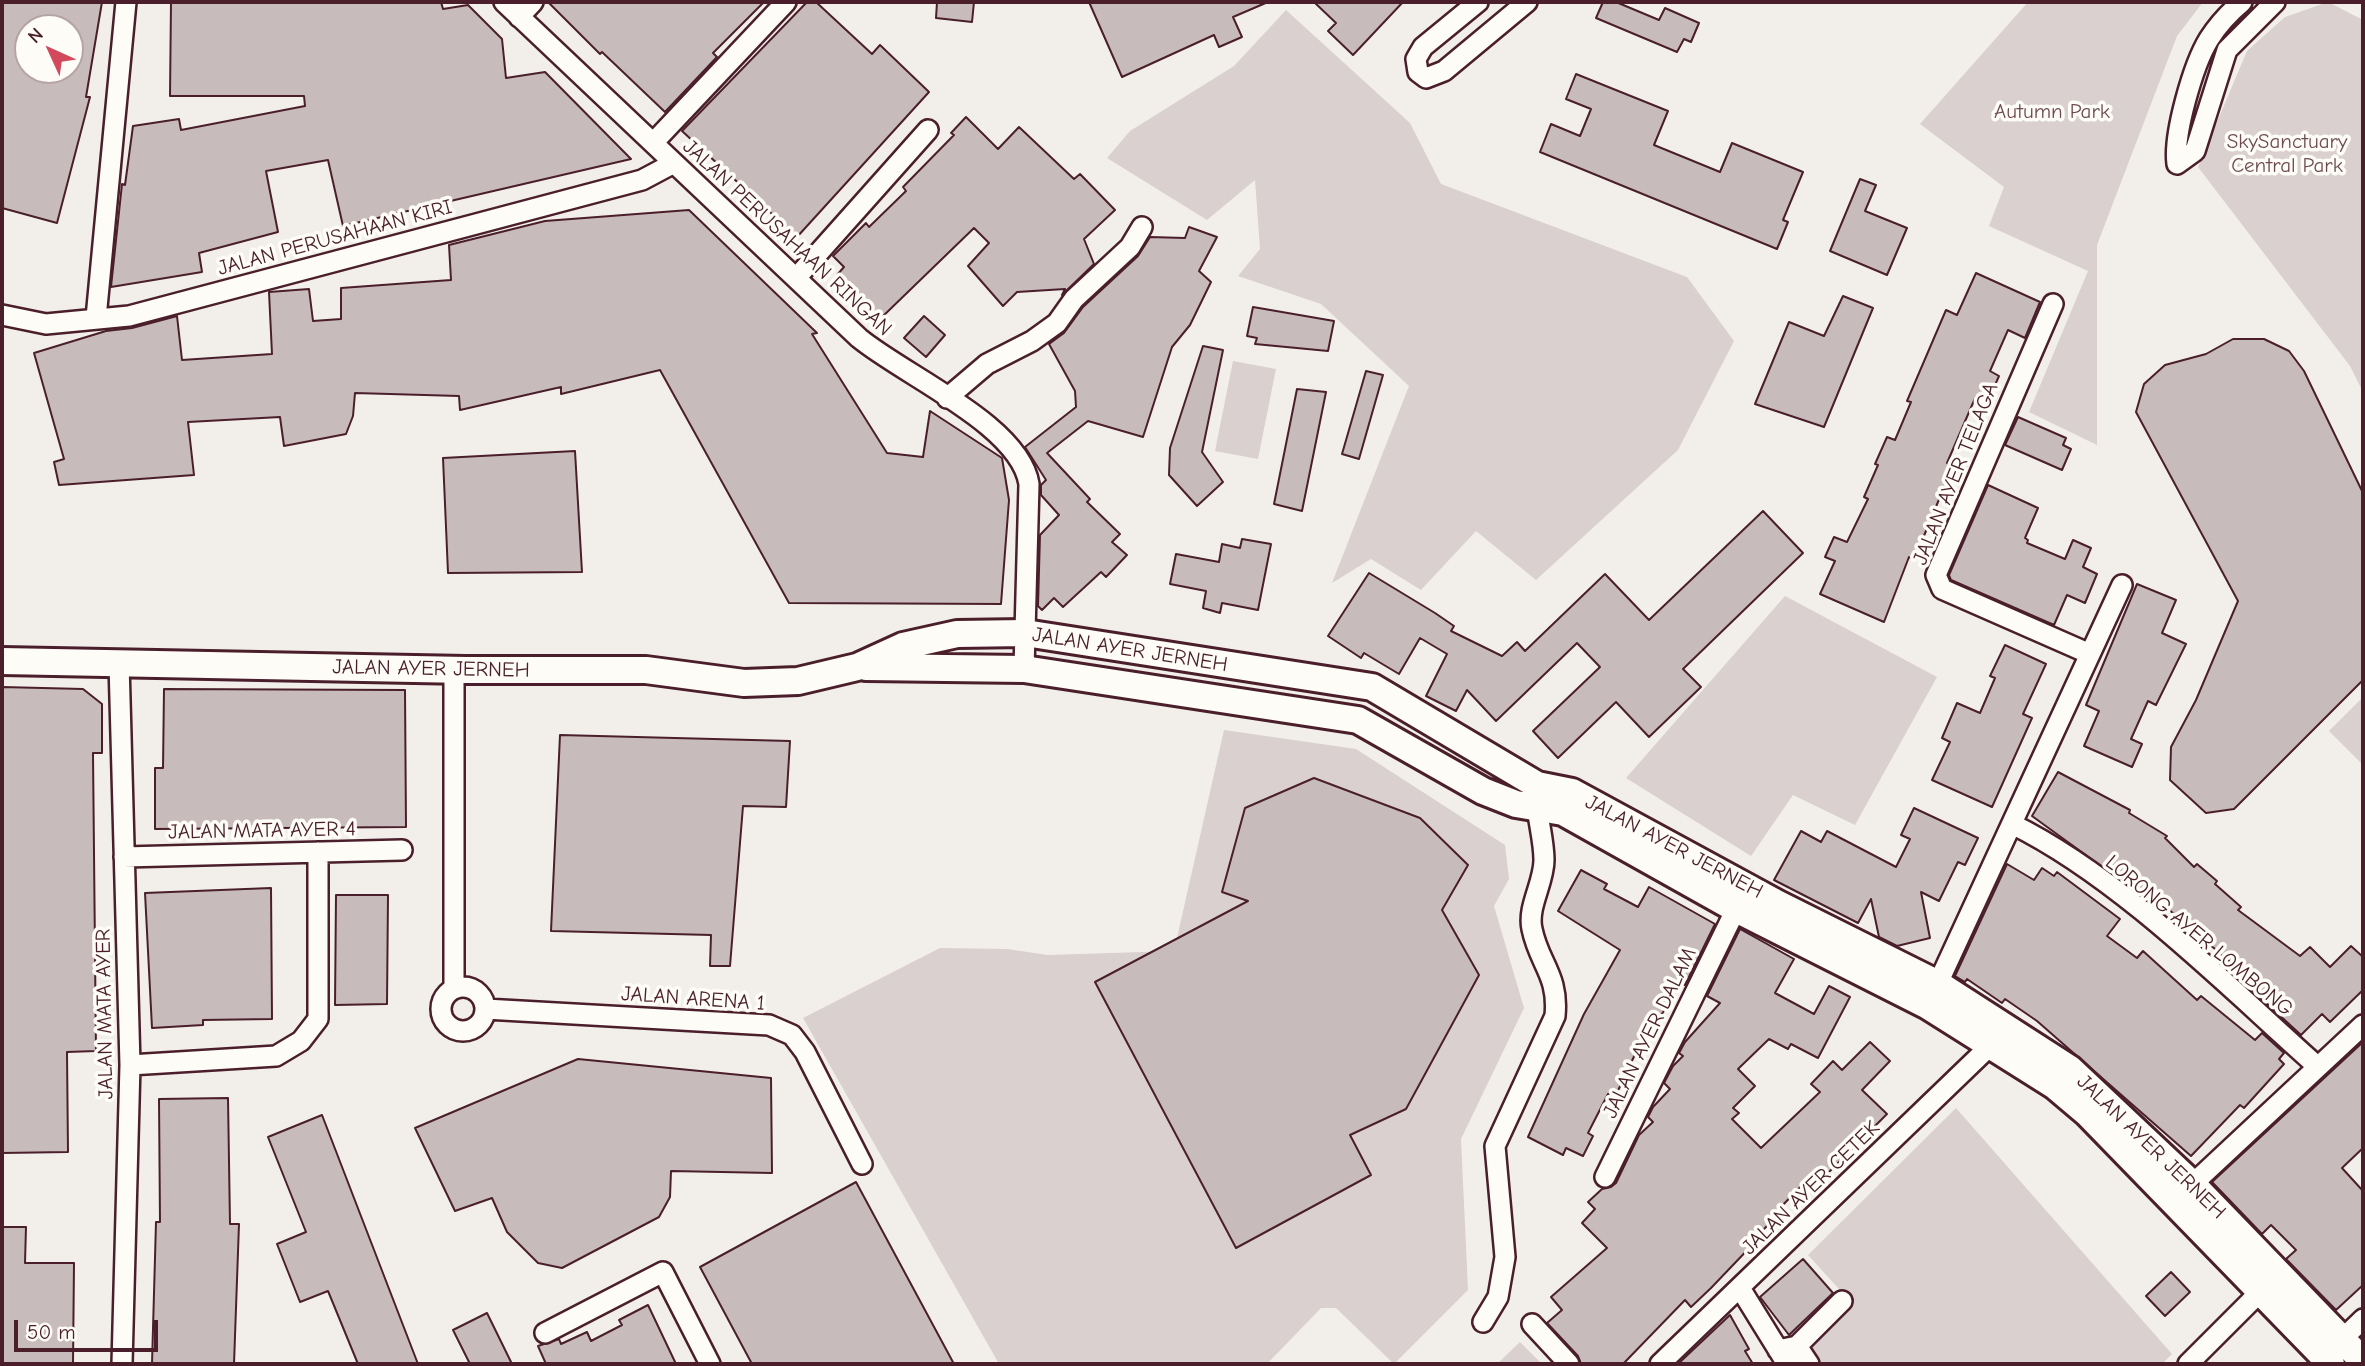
<!DOCTYPE html>
<style>
body{margin:0}
#map{position:relative;width:2365px;height:1366px;overflow:hidden;background:#f2efeb;font-family:"Comic Neue",sans-serif}
canvas{display:block}
.frame{position:absolute;inset:0;border:4px solid #4a1f2b;pointer-events:none}
.north{position:absolute;left:14px;top:14px;width:70px;height:70px;box-sizing:border-box;background:#fdfcf7;border:2px solid #b5a4a5;border-radius:50%;rotate:315deg;font-size:19px;font-weight:700;line-height:28px;text-align:center;color:#4a1f2b}
.north::after{content:'';display:block;margin:auto;width:24px;height:32px;background:#d1495b;clip-path:polygon(50% 0,100% 100%,50% 72%,0 100%)}
.scale{position:absolute;left:14px;top:1320px;width:144px;height:32px;box-sizing:border-box;border:4px solid #4a1f2b;border-top:0;padding-left:9px;font-size:21px;line-height:24px;white-space:nowrap;color:#4a1f2b;-webkit-text-stroke:5px #fdfcf7;paint-order:stroke}
</style>
<div id="map">
<canvas width="2365" height="1366"></canvas>
<div class="frame"></div>
<div class="north">N</div>
<div class="scale">50 m</div>
</div>
<script>
const c = document.querySelector('canvas').getContext('2d');
c.lineJoin = 'round';
function fill(path, color) { c.fillStyle = color; c.fill(path, 'evenodd'); }
function stroke(path, color, width, dash) { c.strokeStyle = color; c.lineWidth = width; c.lineCap = dash ? 'butt' : 'round'; c.setLineDash(dash || []); c.stroke(path); }
function write(font, color, halo, rows, align = 'center') {
  c.font = font + ' "Comic Neue",sans-serif'; c.lineWidth = 7; c.setLineDash([]); c.textBaseline = 'middle'; c.strokeStyle = halo; c.fillStyle = color; for (const [text, x, y, turn = 0] of rows) {
    c.save(); c.translate(x, y); c.rotate((+turn || 0) * Math.PI / 180); c.textAlign = isNaN(turn) ? turn : align; if (halo) c.strokeText(text, 0, 0); c.fillText(text, 0, 0); c.restore();
  }
}
fill(new Path2D(`
 M2028,2H2203L2177,36L2097,245V445L2029,412L2088,271L1989,226L2004,187L1920,124Z
 M2328,2L2363,20V392L2350,366L2198,167L2247,51L2285,17Z
 M1286,10L1410,123L1441,184L1687,277L1734,341L1678,450L1536,580L1476,531L1421,590L1371,559L1332,583L1409,386L1321,304L1238,276L1260,249L1255,180L1207,220L1107,158L1130,131L1234,66Z
 M1233,361L1276,369L1258,459L1215,451Z
 M1785,596L1937,677L1855,825L1793,795L1751,856L1626,778Z
 M2363,697V765L2329,731Z
 M1224,730L1356,749L1505,845L1509,879L1494,906L1524,1008L1461,1139L1468,1290L1394,1364L1336,1308H1321L1267,1364H999L803,1018L940,948L1007,949L1048,955L1174,951Z
 M1956,1108L2172,1354L2162,1364H1819L1803,1345L1849,1300L1808,1255Z
 M1520,1342L1542,1364H1497Z`), '#d9d0cf');
const building = new Path2D(`
 M2,2H102L86,97H90L57,223L2,208ZM28,28H70V70H28Z
 M171,2H441L443,9L468,5L502,39L506,78L545,72L631,159L343,226L328,160L266,171L278,232L199,253L202,272L111,287L122,184L125,185L133,126L179,119L181,130L305,106L304,96H170Z
 M548,2H764L713,53L717,57L665,112L602,52L600,54Z
 M807,2H816L872,54L880,45L929,92L797,237L682,131Z
 M937,2H974L972,22L936,18Z
 M1089,2H1268L1233,17L1242,37L1219,47L1214,35L1122,77Z
 M1314,2H1403L1353,55L1328,31L1336,23Z
 M1603,2H1616L1659,20L1665,8L1699,23L1691,42L1684,39L1677,52L1596,18Z
 M1576,74L1668,111L1654,145L1720,172L1732,143L1803,172L1783,220L1788,222L1777,249L1540,152L1551,124L1580,136L1591,109L1566,99Z
 M966,117L998,149L1019,127L1074,179L1080,174L1115,210L1084,239L1094,264L1062,295L1065,289L1017,292L1003,306L968,266L989,243L974,228L880,319L837,275L844,267L833,256L866,223L869,227L906,191L903,187L954,135L951,133Z
 M1860,179L1876,185L1865,211L1907,228L1887,275L1830,251Z
 M689,210L817,333L812,334L887,453L923,457L930,411L1002,458L1009,500L1001,604L789,603L660,370L561,394V387L460,410L459,396L355,393L353,416L346,434L284,446L280,417L188,422L194,475L59,485L54,462L64,459L34,353L106,331L132,328L177,316L182,360L272,354L269,292L309,289L313,321L341,319V288L451,280L449,245L545,221Z
 M1189,227L1217,237L1199,271L1211,282L1190,325L1172,347L1143,437L1088,421L1047,453L1090,499L1087,502L1120,534L1112,542L1127,555L1106,577L1101,572L1063,607L1054,598L1042,610L1038,606L1040,535L1059,515L1041,495V485L1046,480L1025,447L1076,407L1075,391L1049,344L1064,333L1083,307L1138,256L1150,237L1185,238Z
 M1976,273L2040,302L2025,338L2008,330L1990,371L1999,376L1988,401L1976,396L1947,463L1953,465L1940,497L1914,560L1909,557L1884,622L1820,594L1835,561L1825,557L1834,537L1847,542L1868,499L1864,497L1878,465L1875,464L1887,437L1895,440L1911,402L1907,401L1946,310L1957,315Z
 M1843,296L1873,308L1824,427L1755,404L1789,322L1824,336Z
 M1253,307L1334,321L1328,351L1255,344L1257,338L1247,336Z
 M924,316L945,335L926,357L904,338Z
 M2233,339H2264L2289,351L2304,371L2363,493V680L2234,809L2206,813L2170,780L2171,747L2196,700L2238,601L2136,412L2144,384L2165,365L2206,354Z
 M1203,346L1223,350L1202,452L1223,482L1197,506L1169,475L1170,448Z
 M1366,371L1383,375L1359,459L1342,454Z
 M1297,389L1326,392L1302,511L1274,504Z
 M2018,417L2066,438L2063,445L2071,449L2062,470L2005,445Z
 M575,451L582,572L448,573L443,458Z
 M1988,485L2038,508L2025,538L2028,540L2027,543L2065,559L2073,540L2091,548L2083,567L2097,574L2085,603L2067,595L2054,625L1951,580L1949,575Z
 M1763,511L1803,553L1683,669L1701,687L1649,737L1616,702L1558,758L1533,731L1600,667L1577,643L1496,721L1467,690L1456,711L1426,696L1447,654L1420,638L1399,674L1364,653L1361,658L1328,636L1369,573L1435,613L1454,626L1451,631L1502,656L1517,642L1525,651L1605,574L1649,620Z
 M1242,539L1271,544L1258,610L1222,603L1220,613L1203,608L1206,591L1170,584L1176,554L1219,562L1222,544L1240,548Z
 M2137,584L2176,600L2162,633L2186,644L2156,705L2148,701L2131,739L2142,744L2132,767L2084,746L2099,711L2086,705Z
 M2005,645L2046,664L2023,714L2032,718L1992,807L1932,780L1950,742L1942,738L1957,703L1980,713L1995,678L1990,676Z
 M2,687L83,689L102,704V753H93L96,1051L67,1052L68,1152L2,1153Z
 M164,689L405,690L406,827L155,829V768H163Z
 M560,735L790,741L786,807L743,806L730,966H710L711,935L551,931Z
 M2058,772L2130,810L2129,813L2167,836L2165,838L2194,867L2197,864L2217,881L2215,884L2241,907L2238,910L2300,956L2310,947L2330,967L2351,946L2363,957V990L2330,1022L2322,1014L2301,1035L2239,978L2243,973L2153,896L2149,901L2032,816Z
 M1314,778L1420,818L1468,865L1442,910L1479,975L1406,1109L1350,1135L1371,1175L1236,1248L1095,982L1248,901L1222,892L1245,808Z
 M1914,808L1978,838L1965,865L1958,862L1939,901L1921,892L1930,938L1897,946L1879,937L1871,899L1858,923L1774,880L1801,831L1821,842L1827,831L1896,867L1910,839L1901,835Z
 M2007,864L2034,880L2042,868L2054,876L2057,872L2120,919L2107,936L2137,958L2143,951L2197,1000L2201,996L2255,1040L2262,1033L2284,1053L2279,1059L2284,1064L2244,1108L2240,1105L2191,1156L2037,1021L2005,999L2002,1003L1967,979L1965,982L1955,976Z
 M1581,870L1607,884L1604,889L1638,907L1649,887L1715,924L1685,985L1680,983L1651,1033L1646,1031L1615,1097L1608,1094L1588,1133L1593,1136L1583,1156L1566,1148L1563,1155L1528,1137L1584,1014L1620,950L1558,911Z
 M271,888L272,1019L203,1020V1025L152,1028L145,893Z
 M336,895H388L387,1004L335,1005Z
 M1740,929L1794,959L1775,993L1814,1014L1829,986L1850,997L1818,1058L1791,1044L1788,1049L1769,1039L1738,1069L1755,1086L1733,1108L1739,1113L1732,1119L1761,1148L1820,1092L1811,1084L1833,1061L1842,1070L1870,1042L1890,1061L1862,1090L1887,1114L1817,1184L1810,1177L1778,1210L1780,1213L1753,1240L1755,1242L1711,1288L1691,1307L1685,1300L1623,1364H1581L1578,1356L1547,1323L1562,1310L1551,1297L1607,1248L1582,1223L1595,1209L1588,1202L1602,1189L1611,1187L1616,1183L1639,1135L1653,1122L1648,1117L1653,1107L1670,1089L1664,1083L1673,1066L1683,1056L1679,1053L1685,1042L1720,1003L1707,996Z
 M2363,1042V1148L2342,1168L2363,1191V1285L2336,1310L2286,1259L2296,1250L2271,1225L2262,1234L2212,1182Z
 M578,1059L771,1078L772,1173L671,1171L670,1197L659,1217L562,1268L538,1263L507,1232L492,1198L455,1211L415,1128Z
 M228,1098L230,1224H239L234,1364H152L156,1222H160L159,1099Z
 M322,1115L418,1364H358L328,1291L300,1302L277,1244L306,1232L268,1137Z
 M856,1182L954,1364H752L700,1267Z
 M2,1227H26L25,1263H74L73,1364H2Z
 M1803,1259L1833,1293L1789,1335L1760,1297Z
 M2171,1272L2190,1292L2165,1316L2146,1296Z
 M648,1305L676,1364H546L538,1346L559,1339L561,1344L587,1332L591,1341L622,1325L619,1320Z
 M487,1313L512,1364H470L453,1330Z
 M1730,1315L1749,1349L1745,1351L1753,1364H1682L1680,1362Z`);
fill(building, '#c8bbbb');
stroke(building, '#4a1f2b', 2);
const minor = new Path2D(`
 M504,2L859,338C905,376 1020,425 1029,484L1024,669
 M1478,2L1423,47L1416,59L1418,72L1426,78L1444,71L1527,2
 M2242,2C2230,12 2218,25 2209,39C2193,65 2173,135 2177,164L2195,151L2227,50L2275,2
 M519,17L533,2
 M653,143L786,2
 M797,277L928,130
 M2053,304L1936,575L1942,589L2090,654
 M2,315L46,324L129,316L642,180L674,163
 M96,318L126,2
 M947,398L987,364L1032,341L1057,323L1074,299L1130,247L1142,227
 M119,663L130,1065L122,1364
 M454,670V989
 M2012,824C2120,877 2227,986 2317,1066
 M124,857L402,850
 M441 1009a22 22 0 1 1 44 0a22 22 0 1 1-44 0Z
 M1933,994L2122,585
 M485,1009L769,1025L792,1035L805,1052L862,1164
 M130,1065L276,1056L301,1041L318,1019V852
 M1605,1177L1736,909
 M2183,1193L2363,1025
 M1740,1288L1787,1364
 M1483,1322L1498,1297L1505,1257L1495,1146L1555,1016C1559,975 1539,964 1532,929C1527,907 1544,883 1544,860C1544,843 1539,824 1537,807
 M1532,1324L1569,1364
 M545,1333L663,1272L710,1364
 M1797,1346L1809,1364
 M2332,1349L2363,1319
 M1778,1350L1797,1346L1842,1301
 M1660,1364L1992,1044
 M2188,1364L2261,1291`);
const secondary = new Path2D(`
 M2,661L466,670H646L744,683L798,681L857,667L903,646L957,634L1025,633L1372,687L1537,785L1572,792L1778,904L1938,984L2070,1069L2192,1184L2363,1361
 M866,667L1024,669L1358,720L1483,791L1516,804L1563,812L1736,909L1928,1006L2055,1086L2087,1113L2331,1364`);
stroke(minor, '#4a1f2b', 24);
stroke(secondary, '#4a1f2b', 32);
stroke(minor, '#fdfcf7', 19);
stroke(secondary, '#fdfcf7', 26);
write('21px', '#6e4b54', '#fdfcf7', [
 ["Autumn Park",2052,112],
 ["SkySanctuary",2287,142],
 ["Central Park",2287,166]
]);
write('21px', '#4a1f2b', '#fdfcf7', [
 ["JALAN PERUSAHAAN KIRI",335,238,-15],
 ["JALAN PERUSAHAAN RINGAN",787,238,43],
 ["JALAN AYER TELAGA",1956,474,-68],
 ["JALAN AYER JERNEH",1130,650,9],
 ["JALAN AYER JERNEH",431,669,1],
 ["JALAN MATA AYER 4",262,831,-1],
 ["JALAN AYER JERNEH",1674,847,28],
 ["LORONG AYER LOMBONG",2199,936,40],
 ["JALAN ARENA 1",693,999,4],
 ["JALAN MATA AYER",105,1014,-91],
 ["JALAN AYER DALAM",1650,1033,-64],
 ["JALAN AYER JERNEH",2151,1147,44],
 ["JALAN AYER CETEK",1811,1188,-44]
]);
</script>
